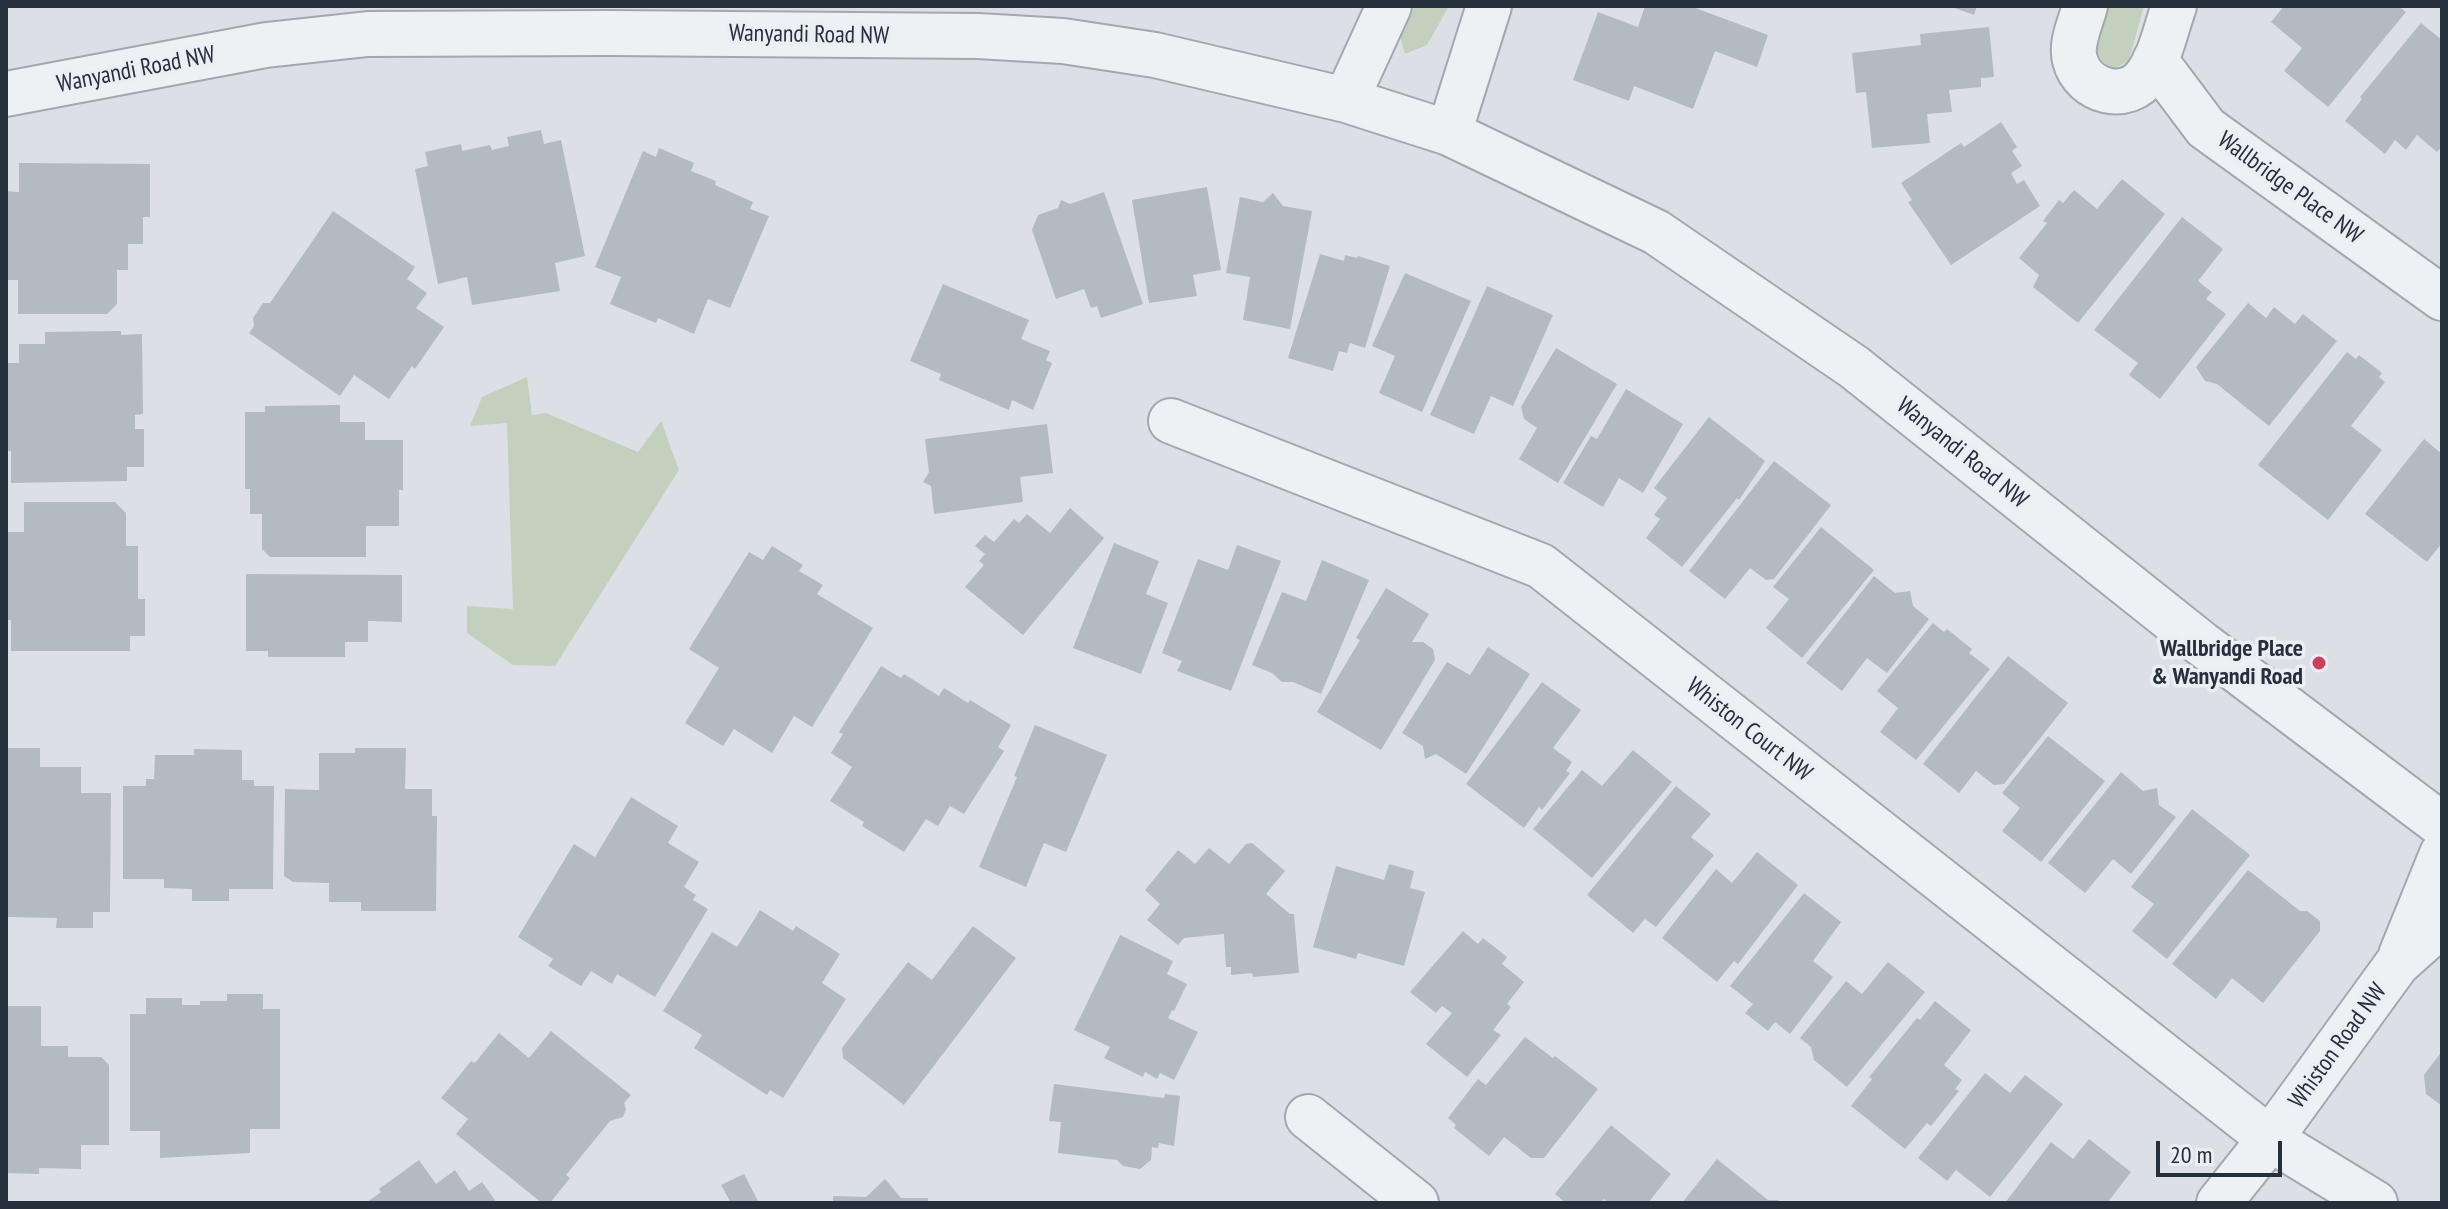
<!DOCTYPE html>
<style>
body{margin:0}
#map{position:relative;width:2448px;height:1209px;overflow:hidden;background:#dce0e6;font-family:"PT Sans Narrow",sans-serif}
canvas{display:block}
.frame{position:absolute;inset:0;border:8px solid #262f3c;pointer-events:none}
.scale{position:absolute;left:2156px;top:1141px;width:126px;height:36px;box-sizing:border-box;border:4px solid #262f3c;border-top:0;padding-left:10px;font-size:24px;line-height:28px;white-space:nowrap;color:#262f3c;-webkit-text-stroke:6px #ebeff4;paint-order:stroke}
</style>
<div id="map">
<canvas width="2448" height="1209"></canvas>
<div class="frame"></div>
<div class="scale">20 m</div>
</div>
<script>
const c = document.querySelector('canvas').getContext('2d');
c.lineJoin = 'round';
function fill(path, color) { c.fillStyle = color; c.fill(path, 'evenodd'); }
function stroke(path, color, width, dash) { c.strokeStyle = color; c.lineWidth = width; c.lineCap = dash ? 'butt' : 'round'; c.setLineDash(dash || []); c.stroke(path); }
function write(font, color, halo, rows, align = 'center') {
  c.font = font + ' "PT Sans Narrow",sans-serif'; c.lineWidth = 7; c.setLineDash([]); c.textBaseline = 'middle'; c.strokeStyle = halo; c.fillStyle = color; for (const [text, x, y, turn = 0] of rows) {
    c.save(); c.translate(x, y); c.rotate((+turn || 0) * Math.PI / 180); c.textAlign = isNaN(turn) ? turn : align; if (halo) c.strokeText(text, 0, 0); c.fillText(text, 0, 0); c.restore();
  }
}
fill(new Path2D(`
 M1415,6H1449L1427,45L1405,54L1400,36Z
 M2108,6H2144L2129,60L2106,74L2096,47Z
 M527,377L532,415L546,413L638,452L661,421L679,470L555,666L513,665L467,633V606L513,609L507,423L470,426L482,397Z`), '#c3d0bd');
fill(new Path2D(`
 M1645,6H1690L1768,35L1757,67L1715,51L1693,109L1634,86L1629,101L1573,80L1598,12L1638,27Z
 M1949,6H1977L1974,15Z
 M2284,6H2398L2406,12L2328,107L2284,71L2302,48L2271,22Z
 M2421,23L2442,40V146L2437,152L2417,135L2406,150L2395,140L2385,154L2345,121L2362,99L2360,97Z
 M1989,27L1994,77L1981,78V87L1949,90L1952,112L1927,114L1930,143L1872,148L1866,92L1856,93L1852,53L1921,45L1920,34Z
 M2001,122L2017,147L2012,151L2022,166L2011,173L2017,184L2024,180L2040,206L1951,265L1908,202L1912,200L1901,183L1961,143L1964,147Z
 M541,130L544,144L561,140L585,256L555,263L560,291L472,305L467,277L438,284L415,169L428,166L425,152L461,144L462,151L490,145L492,150L509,146L507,137Z
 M659,148L694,163L691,171L716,181L715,185L753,202L750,209L769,216L730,308L708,299L694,334L658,318L656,323L610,304L621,277L595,267L643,151L656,157Z
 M19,163L150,164V217H143V244H128V270H117V304L107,314H18V280H6V191L19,192Z
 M2122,179L2165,214L2078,323L2033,287L2039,275L2019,258L2047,223L2043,221L2059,200L2063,203L2074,190L2097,209Z
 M1207,187L1221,270L1193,275L1197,296L1149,303L1132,200Z
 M1104,192L1143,304L1101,318L1097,306L1091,308L1084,289L1056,299L1032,230L1038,215L1058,208L1061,200L1070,204Z
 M1273,193L1283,206L1312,211L1290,329L1243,320L1250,277L1226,273L1240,197L1263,202Z
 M333,211L415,267L407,279L427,293L416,308L444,327L415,369L412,366L389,399L354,375L340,396L249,333L254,326L253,318L263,303H270Z
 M2182,217L2223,249L2198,281L2212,292L2206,299L2226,314L2160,399L2129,375L2138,363L2094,330Z
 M1320,254L1344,261L1345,255L1357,258L1358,256L1390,266L1365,348L1350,343L1347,353L1339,351L1333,371L1288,358Z
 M1405,273L1471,301L1422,412L1379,393L1395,356L1372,346Z
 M943,284L1029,320L1021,339L1050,351L1046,360L1052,363L1033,410L1012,400L1009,410L939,380L941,374L910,361Z
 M1487,286L1553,315L1513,406L1491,396L1474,434L1430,415Z
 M2248,303L2266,318L2274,307L2295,324L2303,314L2337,341L2269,426L2217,384L2205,381L2196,367Z
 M121,331V335L142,334L143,414L135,415V429H144V467H127V481L11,483V451H6V363H19V344H45V332Z
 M1556,348L1617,384L1558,483L1519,459L1537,428L1524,419L1521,407Z
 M2347,352L2356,359L2359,355L2382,373L2379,377L2385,382L2351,426L2382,450L2328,520L2258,465Z
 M1626,389L1683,424L1643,493L1619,478L1603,507L1563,483L1591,436L1597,439Z
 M340,405V422H365V440H403V490H399V526H366V557H270L262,549V514H250V489H245V412H265V406Z
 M1709,417L1765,461L1739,500L1737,498L1682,567L1646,538L1660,519L1654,515L1667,498L1654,488Z
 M1047,424L1053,473L1020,477L1023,502L934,514L931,486L923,482L929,472L925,439Z
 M2424,439L2442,454V543L2427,562L2365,514Z
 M1774,461L1831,505L1774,579L1766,580L1750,568L1725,599L1689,571Z
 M24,502H115L126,513V546H138V599H145V636H130V651H11V620H6V532H24Z
 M1070,508L1104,538L1023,635L965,587L984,565L979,561L985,554L975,546L985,535L994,542L1014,519L1019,523L1027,514L1050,533Z
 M1821,527L1874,570L1802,658L1766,628L1789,599L1773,587Z
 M1114,543L1159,561L1146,594L1168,603L1141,674L1073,648Z
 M1237,545L1281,561L1231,691L1177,671L1182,661L1162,653L1198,559L1228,570Z
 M772,546L803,565L799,571L823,585L817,594L873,628L812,727L794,716L772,753L734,729L723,746L685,723L719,668L689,649L749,552L763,560Z
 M1322,560L1369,580L1321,694L1293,682H1282L1272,673L1252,665L1282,592L1306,601Z
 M246,574L402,575V622L368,621V642H345V657H268V651H246Z
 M1874,576L1895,593L1910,591L1913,606L1929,619L1887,673L1867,658L1842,691L1806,663Z
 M1386,588L1429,614L1412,642H1423L1433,649L1435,660L1381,750L1317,712L1360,640L1356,638Z
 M1933,623L1944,632L1947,629L1972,649L1969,653L1990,669L1916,760L1880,732L1898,708L1877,691Z
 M1488,647L1530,674L1466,774L1436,754L1425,759L1423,746L1402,733L1447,662L1470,675Z
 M2008,656L2068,703L2004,784L1994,785L1976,771L1959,793L1923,764Z
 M881,666L901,678L904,674L939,696L944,688L968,703L970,700L1011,725L998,747L1004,751L964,814L950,806L938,826L926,819L904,852L862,826L864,822L830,801L852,767L831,753L843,734L839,732Z
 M1542,682L1581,710L1553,748L1572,762L1566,771L1570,773L1542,810L1539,807L1524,828L1466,784Z
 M1035,725L1107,755L1066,852L1044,843L1026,887L979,867L1017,777L1014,776Z
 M2048,736L2105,781L2041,862L2002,831L2020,808L2002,793Z
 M6,748H40V767H81V793H111L110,912H93V928H56L57,918L6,917Z
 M355,748H406L405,789H432V816H437L436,911H361V902H329V883L293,882L284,876L285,789L319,790V753H355Z
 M194,749L242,750V780H254V786H274L273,889H229V901H192V889L164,888V879H123V786H146V779H154L155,755H194Z
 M1633,750L1672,782L1592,878L1533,829L1582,770L1602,786Z
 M2121,772L2143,791L2157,788L2159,805L2176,817L2131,874L2113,859L2085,893L2048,863Z
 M1676,786L1711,814L1691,837L1714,855L1656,927L1645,919L1633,933L1587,895Z
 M631,797L678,826L668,843L699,862L684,887L696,895L693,900L708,909L655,997L617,974L612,984L591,971L581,986L548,966L553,959L518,937L574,844L595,857Z
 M2192,809L2250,855L2167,959L2132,931L2154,904L2131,887Z
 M1252,843L1285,871L1266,894L1290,914H1294L1299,973L1253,977L1252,973L1231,975V967H1226L1224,934L1184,938L1178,945L1147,920L1160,904L1145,890L1178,850L1195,864L1209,848L1229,864L1246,844Z
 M1757,852L1798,885L1738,964L1734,961L1717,982L1662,938L1716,869L1732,883Z
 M1389,864L1414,871L1410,888L1425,892L1404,966L1358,953L1356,959L1313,947L1336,866L1384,880Z
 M2248,870L2300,911H2307L2320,921V931L2263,1003L2232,978L2216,999L2172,964Z
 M1804,893L1841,922L1813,961L1833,977L1790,1034L1775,1022L1768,1031L1745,1013L1753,1004L1730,986Z
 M760,910L793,931L796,926L840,954L822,983L846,999L783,1098L770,1090L767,1095L694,1048L702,1035L663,1011L712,932L737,947Z
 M973,926L1016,958L904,1105L843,1058L842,1048L908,962L932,980Z
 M1463,931L1478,944L1483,938L1507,957L1502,964L1524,982L1507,1004L1511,1007L1493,1030L1501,1035L1467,1077L1426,1044L1452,1013L1442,1006L1436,1013L1410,992Z
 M1120,935L1173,961L1167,974L1187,984L1174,1011L1172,1010L1168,1018L1198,1032L1174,1080L1160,1073L1157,1079L1145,1072L1143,1077L1104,1058L1110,1047L1074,1030Z
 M1888,962L1925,992L1847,1087L1814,1060L1811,1047L1800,1038L1846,981L1862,994Z
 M227,994H263V1009H280V1129H250V1153L160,1158V1131H130V1014H146V998H182V1005H200V1001H227Z
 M1935,1001L1971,1030L1944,1065L1962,1080L1955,1089L1959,1091L1931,1126L1927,1123L1905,1149L1851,1106L1872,1079L1869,1077L1917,1018L1920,1020Z
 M6,1006H41V1046H68V1057H101L109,1065V1145H81V1169L39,1168V1174L6,1173Z
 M551,1031L631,1095L624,1103L626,1109L623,1117L610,1121L566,1175L570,1178L550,1203H542L456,1134L468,1119L441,1098L471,1061L475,1063L499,1033L529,1058Z
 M1525,1037L1553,1058L1555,1056L1598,1089L1544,1158H1531L1504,1137L1489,1156L1454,1128L1456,1125L1448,1118L1478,1079L1486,1085Z
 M2442,1051V1106L2426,1094L2424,1075Z
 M1985,1073L2010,1093L2025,1075L2063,1104L1990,1197L1956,1170L1947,1181L1918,1158Z
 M1054,1084L1164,1098L1165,1094L1180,1096L1174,1146L1159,1143L1158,1148L1152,1147L1151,1160L1140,1169L1123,1166L1117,1160L1058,1153L1061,1122L1049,1121Z
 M1611,1125L1671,1174L1648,1203H1608L1604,1199L1600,1203H1566L1555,1194Z
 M2089,1139L2131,1172L2107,1203H2005L2051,1142L2073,1159Z
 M1717,1159L1768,1200H1778L1782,1203H1682Z
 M419,1160L436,1184L455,1170L469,1191L482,1182L497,1203H366L381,1192L379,1189Z
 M744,1174L758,1201L731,1203L721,1185Z
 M885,1179L901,1198H928V1203H833V1196L866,1197Z`), '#b3bac2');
const minor = new Path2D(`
 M2085,6C2081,22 2070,43 2075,60C2083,92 2127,104 2147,75C2161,56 2166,28 2174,6
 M2155,60L2206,128L2442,298
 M6,94L266,45L368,34L609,33L978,36L1063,41L1155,55L1346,100L1449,133L1656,232L1854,367L2202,644L2442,825
 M1346,100L1389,6
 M1449,133L1489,6
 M1171,421L1541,566L2270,1139L2375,1203
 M2401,955L2442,854
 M1308,1117L1416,1203
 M2219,1203L2270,1139L2397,964L2442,924`);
stroke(minor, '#a2a7b0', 48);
stroke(minor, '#eef1f4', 44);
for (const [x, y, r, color] of [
 [2319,663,8,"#cb405c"]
]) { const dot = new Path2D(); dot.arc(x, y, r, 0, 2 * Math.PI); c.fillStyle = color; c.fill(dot); stroke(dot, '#ebeff4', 3); }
write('24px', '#262f3c', '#ebeff4', [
 ["Wanyandi Road NW",809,35,1],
 ["Wanyandi Road NW",136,70,-11],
 ["Wallbridge Place NW",2290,188,36],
 ["Wanyandi Road NW",1962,453,39],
 ["Whiston Court NW",1749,730,38],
 ["Whiston Road NW",2338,1046,-54]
]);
write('bold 24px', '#262f3c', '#ebeff4', [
 ["Wallbridge Place",2303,649],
 ["& Wanyandi Road",2303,677]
], 'right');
</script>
